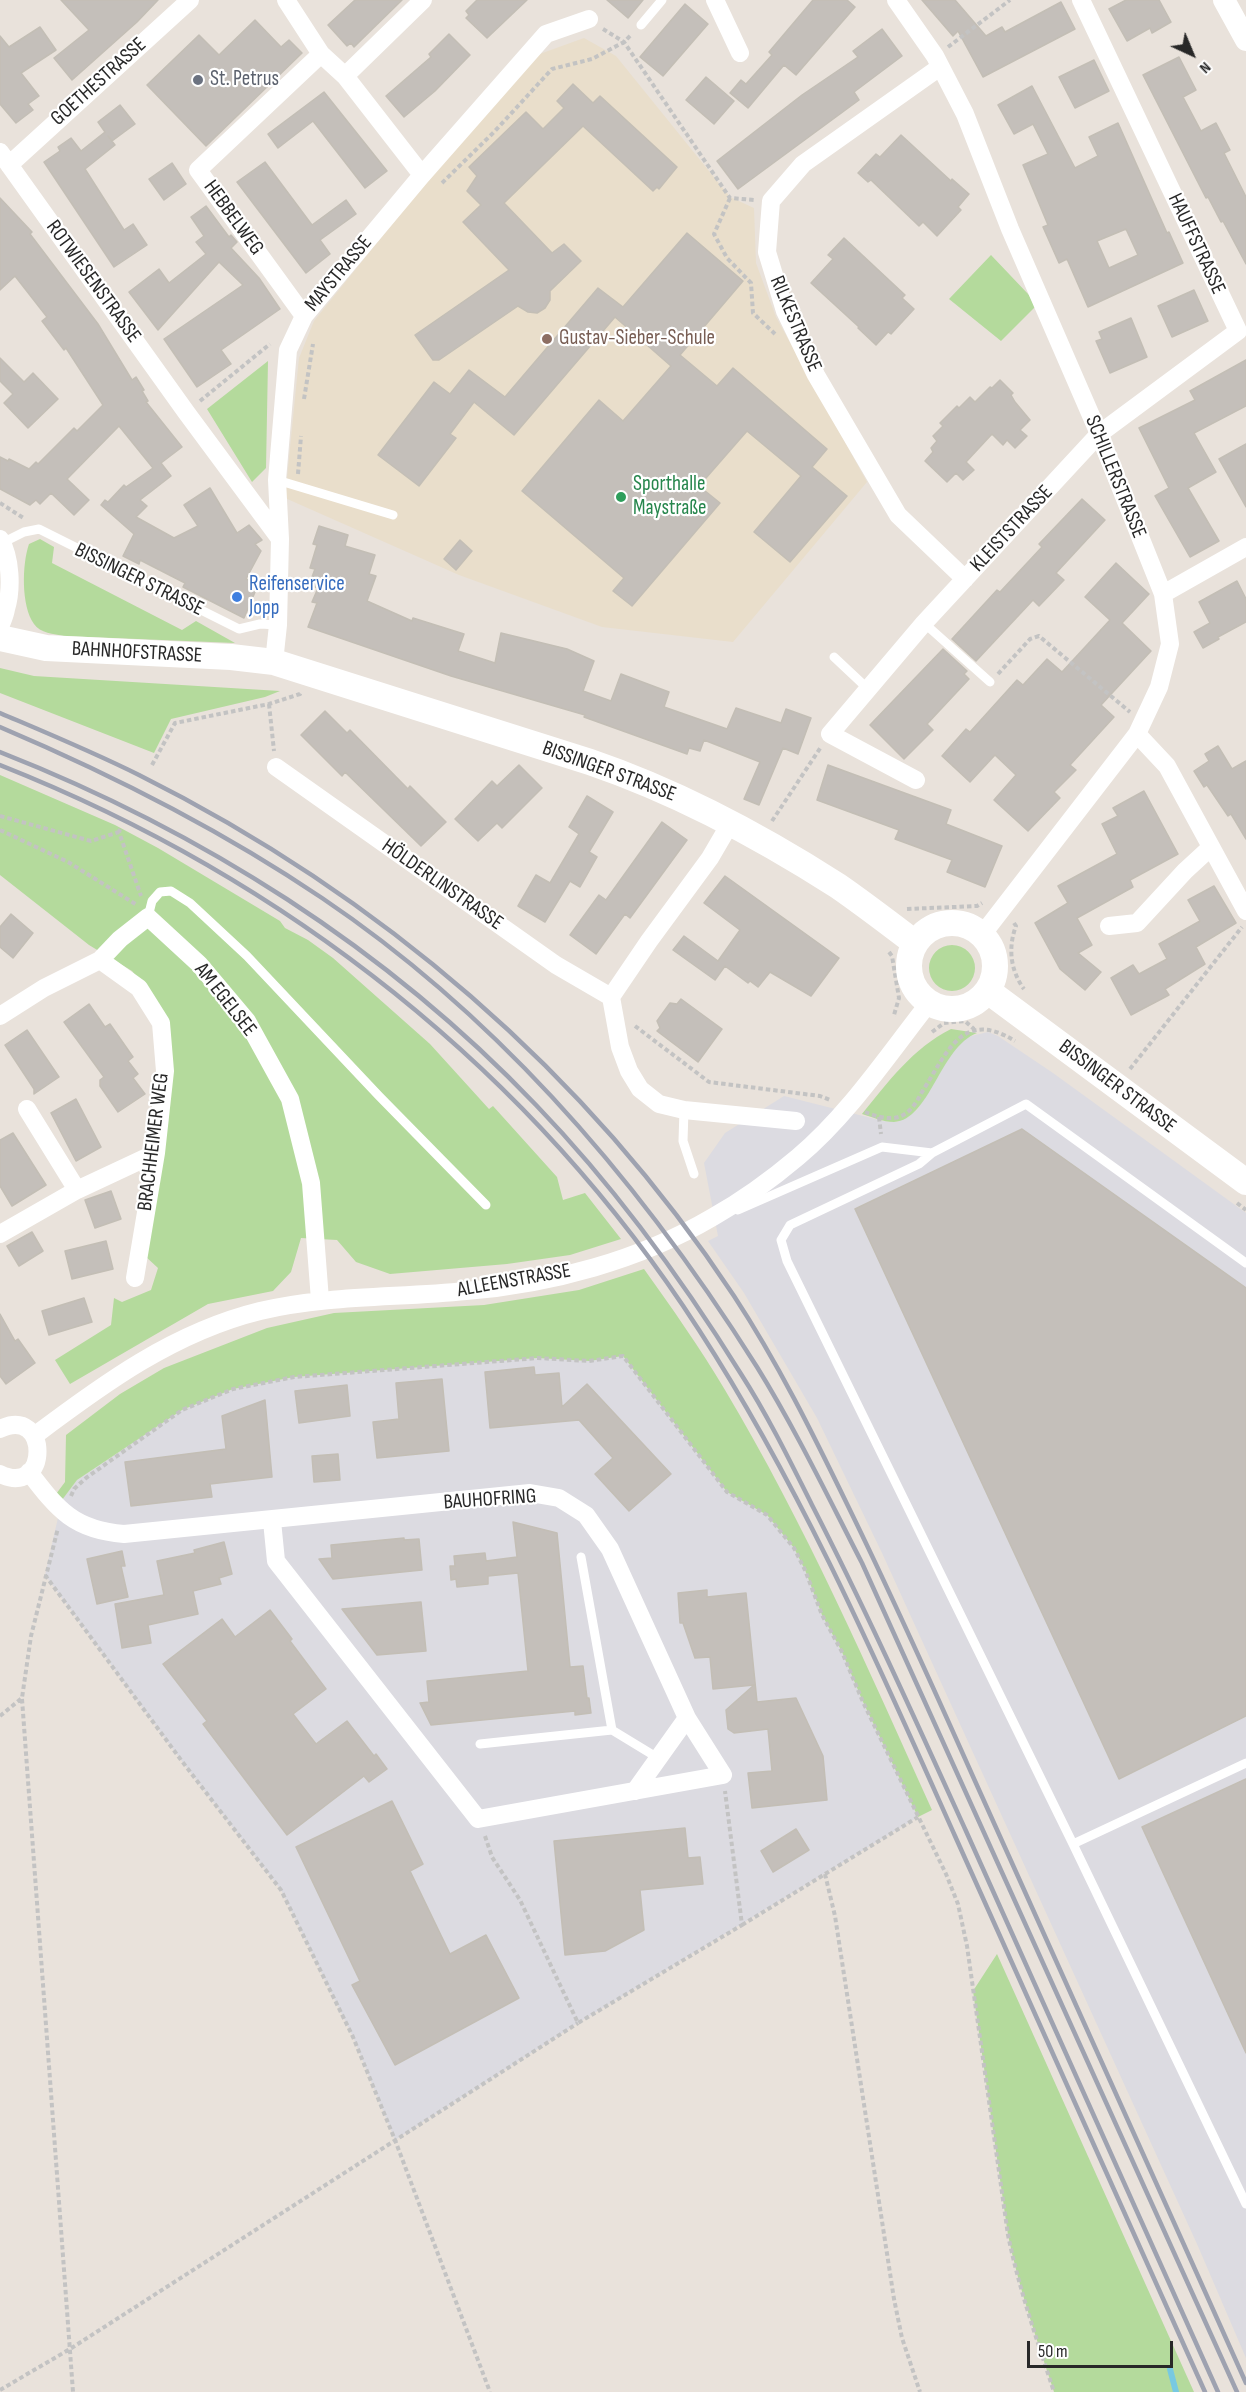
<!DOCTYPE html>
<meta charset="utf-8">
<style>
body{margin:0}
#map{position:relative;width:1246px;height:2392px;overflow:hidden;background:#e9e2db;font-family:"Sofia Sans Condensed",sans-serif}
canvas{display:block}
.north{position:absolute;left:1162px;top:24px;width:60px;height:60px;-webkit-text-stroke:4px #fff;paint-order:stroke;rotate:136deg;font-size:16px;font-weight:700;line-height:24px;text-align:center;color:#282828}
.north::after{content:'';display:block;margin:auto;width:21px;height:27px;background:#282828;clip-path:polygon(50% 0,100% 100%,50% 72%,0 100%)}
.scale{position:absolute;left:1027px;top:2341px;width:146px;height:27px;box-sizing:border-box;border:3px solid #282828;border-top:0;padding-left:8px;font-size:18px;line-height:21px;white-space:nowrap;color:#282828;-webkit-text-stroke:4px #fff;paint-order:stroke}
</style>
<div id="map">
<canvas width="1246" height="2392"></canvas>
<div class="north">N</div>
<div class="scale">50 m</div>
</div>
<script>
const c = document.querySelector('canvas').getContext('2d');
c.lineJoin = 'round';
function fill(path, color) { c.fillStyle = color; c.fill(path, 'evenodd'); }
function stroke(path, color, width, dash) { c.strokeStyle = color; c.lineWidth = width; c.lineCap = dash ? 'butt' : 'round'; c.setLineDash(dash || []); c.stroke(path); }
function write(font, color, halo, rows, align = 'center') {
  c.font = font + ' "Sofia Sans Condensed",sans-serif'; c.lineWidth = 4.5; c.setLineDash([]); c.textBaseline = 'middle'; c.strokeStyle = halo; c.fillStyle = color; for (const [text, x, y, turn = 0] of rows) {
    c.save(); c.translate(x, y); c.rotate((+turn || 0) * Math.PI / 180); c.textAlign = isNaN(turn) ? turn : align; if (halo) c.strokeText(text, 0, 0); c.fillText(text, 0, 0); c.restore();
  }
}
fill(new Path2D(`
 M988,1032L998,1036L1053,1073L1246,1213V2358L1197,2244L882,1553L817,1418L744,1293L708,1241L718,1236L704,1163L725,1133L784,1096L883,1121L897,1122L917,1110L954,1049L967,1037Z
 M623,1356L727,1492L767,1515L794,1548L805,1570L822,1615L842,1652L863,1702L918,1817L578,2023L395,2140L353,2037L281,1890L181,1760L45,1575L62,1500L77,1480L182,1410L233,1389L294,1377L538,1358L589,1361Z`), '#dcdbe1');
fill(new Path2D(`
 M584,38L616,56L730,197L754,208L756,263L776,317L867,482L733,642L602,627L459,575L285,498L299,358L314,321L425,183L537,55Z`), '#e9decb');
fill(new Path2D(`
 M991,255L1029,295L1035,307L1001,341L949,299Z
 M268,361L266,468L252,482L207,409Z
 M40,539L54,547L52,563L182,630L196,621L235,643L64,636C54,634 40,633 34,624C21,606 22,564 29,544Z
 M0,668L34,676L280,691L265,697L171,719L154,753L0,693Z
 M0,775L115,825L158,848L280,921L285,928L308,940L333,958L430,1044L489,1109L493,1106L557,1177L563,1200L585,1193L621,1239L570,1255L507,1264L390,1274L356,1262L337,1240L301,1238L291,1272L273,1291L208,1304L70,1384L55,1360L111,1325L114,1298L122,1302L151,1290L158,1268L145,1256L160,1180L155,999L132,971L89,945L0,875Z
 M929 968a23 23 0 1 1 46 0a23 23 0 1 1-46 0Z
 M951,1029L977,1033C940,1047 930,1120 894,1122C883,1122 872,1117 862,1114C888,1082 913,1048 951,1029Z
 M644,1269C672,1308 700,1348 725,1390C805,1524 868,1668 932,1810L918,1817L863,1702L842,1652L822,1615L805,1570L794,1548L767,1515L727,1492L623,1356L589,1361L537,1358L294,1377L233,1389L182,1410L77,1480L62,1500L56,1494L65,1482L66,1435L120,1394L164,1368L267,1328L334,1313L484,1305L579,1290Z
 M997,1954L1194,2392H1054C1037,2340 1019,2289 1008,2235L973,1991Z`), '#b4da9c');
stroke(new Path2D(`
 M1170,2369L1176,2392`), '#78c9e1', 6);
const building = new Path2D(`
 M61,0H158L137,22L72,80L54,58L89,30Z
 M355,0H402L354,47L351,43L347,46L328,25Z
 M477,0H527L487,38L466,18L469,15L466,11Z
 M607,0H643L628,18Z
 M813,0H847L855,7L796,75L784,65L748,108L730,93L741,80L746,84L772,55L769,52Z
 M922,0H955L986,36L1002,27L1005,32L1061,2L1075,29L983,77L958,31L953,36Z
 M1126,0H1159L1171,22L1152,33L1150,28L1127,41L1109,9Z
 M685,4L708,24L663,76L640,57Z
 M255,20L281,47L289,40L302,53L206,146L147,85L199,35L219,55Z
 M40,27L56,50L21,73L39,96L28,104L33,110L16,123L0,104V36L9,47Z
 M882,29L902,56L854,92L859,100L738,189L717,161L802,95L858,57L853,51Z
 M449,34L470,55L435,91L404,117L386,96L431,57L429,54Z
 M1179,57L1196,90L1183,97L1201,131L1216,123L1230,150L1224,153L1246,197V264L1223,221L1221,222L1208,197L1206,198L1143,75Z
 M1094,60L1109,91L1075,108L1059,77Z
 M706,77L734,101L714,124L686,100Z
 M573,84L593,103L600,96L677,167L659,189L657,187L653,191L583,126L504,203L552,253L564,244L581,261L550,291V300L545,308L537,313L528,312L518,306L439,360H433L415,335L509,270L463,222L481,205L467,191L477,176L469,167L526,112L543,129L564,108L557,101Z
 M1032,86L1075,168L1098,156L1089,137L1118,123L1167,233L1169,232L1183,263L1088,307L1067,259L1059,263L1043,227L1048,225L1023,165L1048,154L1033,124L1014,134L998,105ZM1126,229L1138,255L1109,268L1097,241Z
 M324,92L387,171L365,188L313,121L278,148L268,134Z
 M120,105L135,124L112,141L108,136L115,145L85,169L124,230L133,224L147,245L114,267L44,162L60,151L58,147L71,138L81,151L105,132L98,122Z
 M901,135L951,181L952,179L969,194L958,207L961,210L937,236L923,222L919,226L871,180L868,182L858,173L876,154L880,157Z
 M265,162L312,225L346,200L356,214L320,240L330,254L306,273L237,182Z
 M172,163L186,184L164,200L149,179Z
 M0,198L32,232L30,234L98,324L132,380L136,377L144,390L142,391L148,401L146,402L182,447L161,463L171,476L140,500L147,506L136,517L174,538L198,526L184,505L210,488L237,533L249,525L262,540L255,544L261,551L246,579L258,585L244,618L183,587L185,583L140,560L139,564L123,556L134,534L101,505L105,500L108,502L124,485L126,487L153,468L119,426L67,479L89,500L74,515L51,493L40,504L36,500L30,505L0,489V457L8,461L9,459L29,469L36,462L38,464L74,428L77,431L103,405L66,348L64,350L42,321L47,317L15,276L0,290Z
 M206,206L229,237L231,235L237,242L231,248L259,278L280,309L221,350L231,364L197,387L164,339L243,285L219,262L158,330L129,292L159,269L169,283L206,254L196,242L204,236L191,217Z
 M687,233L743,281L680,355L717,386L733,368L827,449L812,467L847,496L790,562L754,532L801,476L747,431L699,486L720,503L632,606L613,591L624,578L522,491L599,400L623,421L671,366L615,317L514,435L474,402L450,434L456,438L419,486L378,455L434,382L450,394L469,370L505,397L598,288L623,307Z
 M844,238L905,295L902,298L914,309L891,334L888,332L876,345L858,328L859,327L811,283L833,259L828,255Z
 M1194,290L1208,321L1172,337L1158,306Z
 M1131,318L1147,357L1110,373L1096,341L1102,339L1099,332Z
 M0,358L24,382L33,373L58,399L28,428L4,403L13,394L0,381Z
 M1246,360V406L1194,433L1216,472L1188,488L1219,541L1190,557L1155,496L1169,488L1139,428L1195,400L1190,391Z
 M1000,380L1013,393L1011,395L1015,402L1030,420L1020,430L1027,436L1015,448L1007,440L1003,445L992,434L966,462L974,470L963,480L956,473L947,482L925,461L933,452L931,448L937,441L933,436L943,426L940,423L957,406L959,408L970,397L975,402L990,387L992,388Z
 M1246,444V507L1219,459Z
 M1082,499L1105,520L1056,573L1064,580L1039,606L1033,600L976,661L952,639L997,590L1000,592L1042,547L1039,544Z
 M319,526L348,535L345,546L375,555L369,574L376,576L367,601L412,621L413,618L464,634L458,651L495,663L501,633L567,649L594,661L583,691L611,701L621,674L669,692L664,707L727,729L736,708L781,723L786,709L811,718L798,754L783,748L759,805L744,799L760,762L704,740L700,751L689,748L687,754L584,717L585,715L451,676L308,627L317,603L312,602L318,588L309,585L315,569L310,568L317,545L313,544Z
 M460,540L472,551L456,570L444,559Z
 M1116,563L1149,594L1122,623L1151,651L1101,705L1114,717L1070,765L1076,770L1054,792L1060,798L1028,831L994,800L1016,775L995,755L970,782L942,756L966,729L970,732L1017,680L1023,685L1047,659L1062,672L1110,620L1085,597Z
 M1237,581L1246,599V622L1218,637L1219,639L1203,648L1194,632L1210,623L1199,602Z
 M943,649L967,671L964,674L969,679L927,724L933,730L904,759L870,725Z
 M325,711L347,733L350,730L408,789L410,786L446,822L421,846L345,772L342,776L301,735Z
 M1218,746L1232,769L1246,761V839L1231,814L1228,816L1207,785L1204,787L1194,771L1209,761L1205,754Z
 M519,765L542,788L502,828L497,823L478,841L455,819L492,781L497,786Z
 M828,765L951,810L946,824L1002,846L985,887L947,872L952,860L895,839L899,830L817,800Z
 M1144,791L1178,854L1130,880L1133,887L1077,918L1092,945L1078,953L1101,972L1085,990L1060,969L1035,923L1068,903L1058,886L1117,854L1102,824L1118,816L1113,808Z
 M587,796L613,812L589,852L597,857L580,887L570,881L545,922L518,906L536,875L550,883L579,834L569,827Z
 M662,822L687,840L630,918L625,914L596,954L570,935L599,895L606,900Z
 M725,876L839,958L811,996L770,972L758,987L750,981L748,983L725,966L715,980L673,950L684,936L718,961L740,930L704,903Z
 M1214,886L1236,923L1196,947L1205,964L1165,989L1169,995L1131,1015L1111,978L1133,965L1139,974L1167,959L1159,944L1200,921L1188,900Z
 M11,914L33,933L13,958L0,947V927Z
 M681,999L722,1029L698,1062L657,1031L660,1028L657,1021L670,1003L677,1004Z
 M89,1004L105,1027L110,1024L133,1057L128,1061L138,1074L133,1078L145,1094L118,1112L100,1086V1080L104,1077L64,1022Z
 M27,1030L59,1077L34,1094V1089L5,1045Z
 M76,1099L101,1147L76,1161L51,1113Z
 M1022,1129L1246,1288V1716L1119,1779L855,1209Z
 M13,1133L46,1185L12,1206L0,1186V1140Z
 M111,1191L121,1219L95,1228L85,1200Z
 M32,1232L43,1251L19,1266L7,1246Z
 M106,1241L113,1269L72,1279L65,1251Z
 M84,1298L92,1322L49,1335L42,1311Z
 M0,1314L15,1341L18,1339L35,1363L6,1384L0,1376Z
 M534,1367L535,1375L559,1373L562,1407L587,1384L671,1474L629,1511L595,1474L613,1458L579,1420L490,1428L485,1372Z
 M442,1379L449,1451L377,1458L373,1422L399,1419L396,1383Z
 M347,1385L350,1416L299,1423L295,1391Z
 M265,1400L272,1477L210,1484L212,1497L131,1506L125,1462L226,1449L222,1416Z
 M338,1454L340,1480L314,1482L312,1456Z
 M513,1522L557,1533L570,1667L583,1666L587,1698H589L591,1713L575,1715V1711L431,1725L420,1703L429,1702L427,1681L528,1671L518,1573L488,1576V1584L457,1587L456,1579L451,1580L450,1566H455L454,1556L485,1553L486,1561L517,1557Z
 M404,1538V1540L419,1539L422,1570L333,1579L319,1559L332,1558L331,1545Z
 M224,1542L232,1574L219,1578L221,1584L193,1591L198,1614L148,1625L151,1643L122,1648L115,1604L164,1595L157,1561L195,1553L194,1550Z
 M122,1551L125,1566H121L128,1597L97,1604L87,1559Z
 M707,1590V1597L746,1593L757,1702L796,1698L823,1756L827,1800L752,1808L748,1773L772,1771L768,1729L734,1733L728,1729L726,1710L754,1685L713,1689L710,1657L695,1658L683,1623H680L678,1593Z
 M421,1602L426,1651L377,1655L342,1609Z
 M270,1610L292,1639L290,1641L326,1689L293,1714L316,1744L347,1721L374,1756L376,1754L387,1769L369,1782L364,1776L287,1835L203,1724L207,1721L163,1664L222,1619L235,1637Z
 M1246,1779V2053L1142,1827Z
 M392,1801L423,1864L410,1871L450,1954L486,1935L519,1998L395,2065L352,1985L360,1981L296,1847Z
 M685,1828L688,1858L700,1857L703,1884L640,1890L644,1930L605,1951L565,1955L554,1841Z
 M796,1829L809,1850L773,1872L761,1851Z`);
fill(building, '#c4bfba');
stroke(building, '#c3beb5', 1.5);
stroke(new Path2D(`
 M603,29L624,42L730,198L755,200
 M948,47L1010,0
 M442,183L494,132L552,69L592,59L624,42L632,34
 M730,198L714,234L727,258L751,283L753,313L775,334
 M304,399L313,344
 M200,401L270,344
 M298,474L301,436
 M0,503L25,519
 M998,674L1030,639L1039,636L1130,712
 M269,704L274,751
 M152,765L175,723L269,704L300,694L301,692
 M0,816L91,841L119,832
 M772,821L821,747
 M120,829L119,832L141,896
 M0,830L68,862L137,905
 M907,909L977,906L982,903
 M1014,923L1016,926C1008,947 1010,970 1024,989
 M889,952L892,956L899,998L894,1015L896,1016
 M635,1026L709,1082L820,1096L830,1100
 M932,1032L944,1023L965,1021L974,1029
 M1130,1069L1242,927
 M865,1112C875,1116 891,1121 901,1116C912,1111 917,1101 922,1092C947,1053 962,1008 1015,1041
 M879,1117L881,1134
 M1237,1203L1246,1210
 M71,1496L74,1489L86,1478L182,1410L233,1389L294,1377L538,1358L589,1361L623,1356L727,1492L767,1515L794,1548L805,1570L822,1615L842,1652L863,1702L946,1874L958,1904L967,1946L1008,2235C1019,2289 1037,2340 1054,2392
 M45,1575L181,1760L281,1890L353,2037L395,2140L490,2392
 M22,1699L73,2392
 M0,1716L22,1698L31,1636L58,1528
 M485,1836L492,1857L520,1900L578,2023L742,1925L725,1791
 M825,1874L835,1916L894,2299L902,2338L920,2392
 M742,1925L918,1817
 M0,2390L70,2349L578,2023`), '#c3c3c3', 4, [4.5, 3]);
stroke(new Path2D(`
 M641,25L662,0
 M277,480L393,515
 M2,543L24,532L39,529L239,629L260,624L278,625
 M924,623L990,682
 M834,657L867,688
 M148,917L152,901L160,892L171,891L190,903L247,956L379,1096L486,1205
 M684,1110L683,1141L694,1174
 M738,1210L882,1147L932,1153
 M1246,1263L1026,1104L932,1153L919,1164L790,1225L781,1240L787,1261L1073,1844L1246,2204
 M581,1557L612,1730
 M480,1744L612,1730L658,1758
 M1073,1844L1246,1763`), '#fff', 9);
stroke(new Path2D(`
 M286,0L321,54L345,76L422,175
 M715,0L740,53
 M896,0L935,56L965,114L1010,229L1099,434L1163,594L1170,644L1159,687L1137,734L982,935
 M940,67L803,164L771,201L767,252L785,311L816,375L898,515L965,579
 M345,76L423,0
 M0,152L186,412L280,539
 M9,165L190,0
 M304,316L198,170L321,54
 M0,539C11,558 12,589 6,609C5,616 2,621 0,627
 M1163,594L1246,547
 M274,662L278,625L280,539L277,480L288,350L304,316L422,175L546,34L589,19
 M1137,734L1167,766L1246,911
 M276,767L556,965L611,997L649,941L710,858L731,822
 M916,780L830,734L924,623L1099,434L1238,331L1081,0
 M1109,926L1137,923L1185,871L1210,848
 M100,960L139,988L161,1023L165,1071L156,1153L135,1278
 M611,997L620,1047L629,1071L640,1089L659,1104L684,1110L796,1121
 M0,1016L44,988L100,960L120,939L148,917L199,964L247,1021L290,1099L311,1183L320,1300
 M27,1109L77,1190
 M0,1234L77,1190L156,1153
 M0,1429C50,1405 50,1498 0,1474
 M34,1436C103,1384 174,1332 260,1311C328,1295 397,1298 466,1291C551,1284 640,1260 713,1217C743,1200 772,1179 798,1157C849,1114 888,1055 929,1003
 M29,1472C58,1510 74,1530 124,1534L530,1493L559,1498L586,1515L610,1549L687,1718L723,1775L478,1819L276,1561L272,1521
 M635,1791L687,1718`), '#fff', 18);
stroke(new Path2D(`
 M1224,0L1246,40`), '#fff', 22);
stroke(new Path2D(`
 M0,638L46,648L231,657L274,662L590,762C678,792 760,836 838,886C864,904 890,924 915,943
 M909 966a43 43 0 1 1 86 0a43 43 0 1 1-86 0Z
 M988,991L1246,1182`), '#fff', 26);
stroke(new Path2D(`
 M0,713C47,733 93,752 139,775C379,895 586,1072 734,1296C778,1363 813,1434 848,1506C892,1596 934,1689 975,1781C1065,1981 1156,2182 1246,2383
 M0,727C113,775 220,829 322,898C500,1018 643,1186 757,1367C796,1430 828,1497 862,1563L1237,2392
 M0,752C201,831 386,948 536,1105C614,1186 682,1279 741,1374C768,1416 790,1461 812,1505C867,1612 916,1721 966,1831C1050,2018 1134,2205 1218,2392
 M0,765C286,878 532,1071 699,1330C802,1489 878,1664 955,1836C1038,2021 1122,2207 1205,2392`), '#9ea2b0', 4.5);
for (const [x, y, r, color] of [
 [198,80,6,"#6b7280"],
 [547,339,6,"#8d6e63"],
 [621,497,6,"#2e9e5b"],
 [237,597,6,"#3f7fe0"]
]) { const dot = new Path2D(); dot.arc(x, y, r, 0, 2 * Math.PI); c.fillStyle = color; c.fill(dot); stroke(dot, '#fff', 2); }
write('21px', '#5b616d', '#fff', [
 ["St. Petrus",210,80]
], 'left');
write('21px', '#282828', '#fff', [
 ["GOETHESTRASSE",99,82,-42],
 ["HEBBELWEG",233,218,54],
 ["HAUFFSTRASSE",1196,244,65],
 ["MAYSTRASSE",339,274,-50],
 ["ROTWIESENSTRASSE",93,282,54],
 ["RILKESTRASSE",795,324,67],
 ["SCHILLERSTRASSE",1115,477,68],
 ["KLEISTSTRASSE",1012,529,-47],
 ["BISSINGER STRASSE",139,580,26],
 ["BAHNHOFSTRASSE",137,653,3],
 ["BISSINGER STRASSE",609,772,20],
 ["HÖLDERLINSTRASSE",442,885,35],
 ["AM EGELSEE",225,1000,52],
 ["BISSINGER STRASSE",1117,1087,37],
 ["BRACHHEIMER WEG",154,1142,-83],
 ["ALLEENSTRASSE",514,1281,-10],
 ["BAUHOFRING",490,1500,-4]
]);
write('21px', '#785e54', '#fff', [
 ["Gustav-Sieber-Schule",559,339]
], 'left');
write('21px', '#27864d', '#fff', [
 ["Sporthalle",633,485],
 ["Maystraße",633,509]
], 'left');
write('21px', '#366cbe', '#fff', [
 ["Reifenservice",249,585],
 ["Jopp",249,609]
], 'left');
</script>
